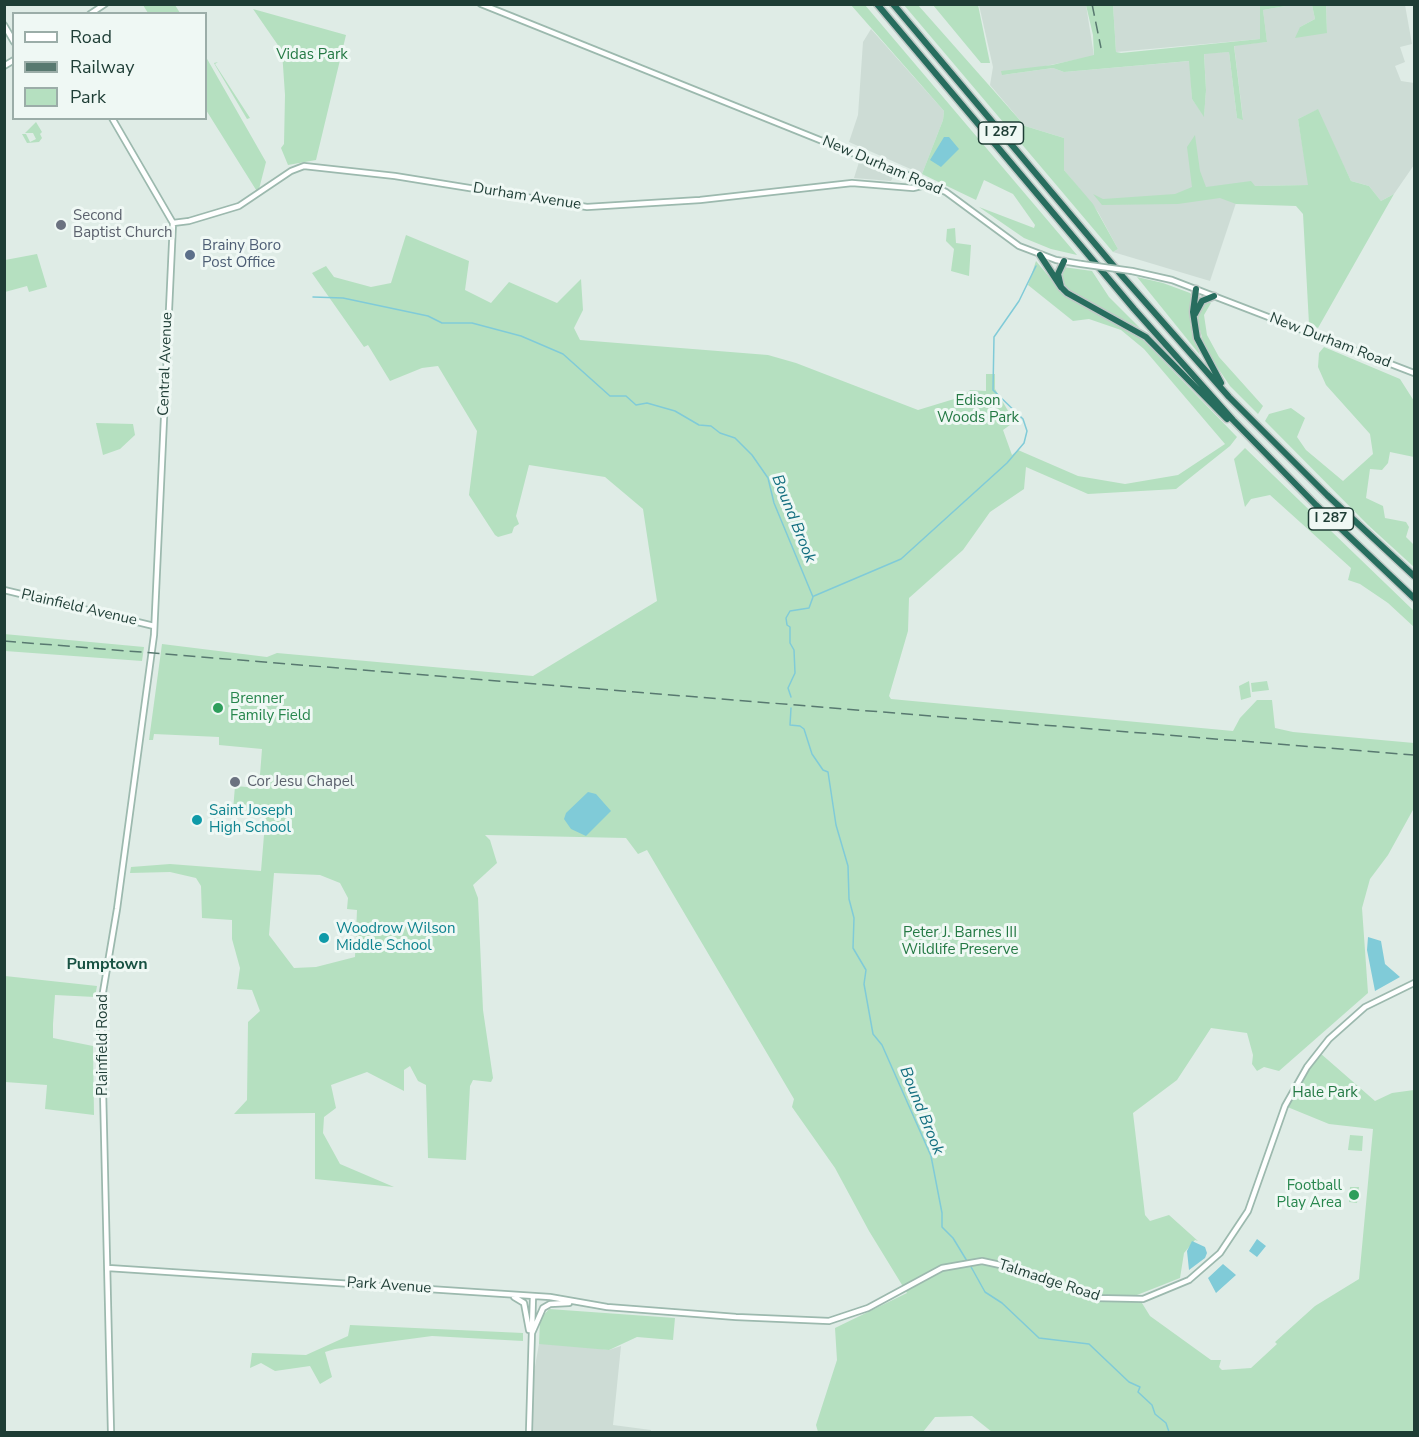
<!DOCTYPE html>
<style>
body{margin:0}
#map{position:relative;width:1419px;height:1437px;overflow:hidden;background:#dfece6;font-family:"Nunito Sans",sans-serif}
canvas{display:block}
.frame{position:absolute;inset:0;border:6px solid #1e3d35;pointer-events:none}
.legend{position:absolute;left:12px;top:12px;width:195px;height:108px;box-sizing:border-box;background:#eff8f4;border:2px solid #9bada8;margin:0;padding:8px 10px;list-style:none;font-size:18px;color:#1e3d35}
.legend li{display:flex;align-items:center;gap:12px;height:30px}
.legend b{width:30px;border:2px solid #9bada8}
</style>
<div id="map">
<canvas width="1419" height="1437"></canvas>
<div class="frame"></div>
<ul class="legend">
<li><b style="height:8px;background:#fff"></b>Road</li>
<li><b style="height:8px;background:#587970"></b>Railway</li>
<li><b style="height:16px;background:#b5e0c0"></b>Park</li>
</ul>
</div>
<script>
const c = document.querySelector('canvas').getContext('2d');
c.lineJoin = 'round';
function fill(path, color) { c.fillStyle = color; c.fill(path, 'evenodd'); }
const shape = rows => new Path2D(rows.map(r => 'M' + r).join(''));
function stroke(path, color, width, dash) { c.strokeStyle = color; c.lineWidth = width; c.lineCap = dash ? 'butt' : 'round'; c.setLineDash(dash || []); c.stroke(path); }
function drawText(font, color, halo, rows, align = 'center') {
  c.font = font + ' "Nunito Sans",sans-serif'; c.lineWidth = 6; c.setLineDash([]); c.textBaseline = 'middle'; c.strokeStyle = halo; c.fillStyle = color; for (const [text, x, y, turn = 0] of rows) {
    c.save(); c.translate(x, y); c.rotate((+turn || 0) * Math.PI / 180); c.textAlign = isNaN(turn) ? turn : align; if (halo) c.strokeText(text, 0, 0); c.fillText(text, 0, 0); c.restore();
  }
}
fill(shape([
 [979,5,1086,5,1094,56,1002,75,1053,68,1064,72,1190,61,1192,99,1204,116,1206,90,1204,53,1229,52,1237,118,1243,119,1234,45,1267,42,1263,10,1291,5,1312,5,1315,19,1300,27,1327,33,1326,5,1405,5,1412,44,1400,47,1405,62,1395,66,1401,81,1414,83,1414,165,1394,194,1381,201,1369,186,1351,181,1317,110,1298,119,1309,185,1255,186,1236,203,1210,281,1113,252,1118,249,1098,212,1064,170,1064,138,1025,126,990,85,993,67],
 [1113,5,1260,5,1261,39,1116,52],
 [871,29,944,111,943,120,922,174,849,142,858,115,863,42],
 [859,162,894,175,891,181,854,178],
 [559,1343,609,1350,621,1346,613,1425,651,1430,651,1432,532,1432,532,1383,539,1344]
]), '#cddcd5');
fill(shape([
 [143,5,175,5,180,13,148,13],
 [851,5,865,5,1077,255,1051,249,1024,238,979,207,1034,228,1035,225,1013,194,984,180,976,200,922,174,943,120,944,111],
 [904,5,918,5,1025,126,1064,138,1064,170,1093,204,1118,249,1113,252],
 [933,5,978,5,990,63,981,63],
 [1086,5,1113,5,1116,52,1121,53,1260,39,1260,5,1291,5,1263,10,1267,42,1234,46,1243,120,1237,118,1229,52,1204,54,1206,90,1204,117,1192,99,1189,61,1064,72,1053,68,1002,75,1001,71,1052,65,1094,55,1093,35],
 [1312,5,1326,5,1327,33,1295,38,1300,27,1315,19],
 [253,9,346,35,316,160,288,165,281,148,284,144,285,95,282,51],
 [206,57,266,162,258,193,206,110],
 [218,62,215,64,250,118,247,119,215,65,214,63],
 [1318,109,1351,181,1369,186,1381,201,1394,194,1318,328,1309,324,1303,214,1296,206,1236,204,1220,198,1178,204,1102,205,1093,194,1103,199,1175,194,1192,187,1187,147,1195,135,1200,171,1206,187,1251,181,1255,186,1308,185,1298,119],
 [36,122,42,132,40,134,42,138,39,142,27,143,22,134,26,134,30,142,36,139,33,133,25,133],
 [955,228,956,243,971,245,969,276,951,271,954,249,946,241,947,229],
 [406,235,469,261,465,290,491,303,509,282,557,303,581,279,583,310,574,328,580,340,768,355,796,363,918,410,964,396,970,390,986,391,986,374,995,374,995,389,1010,414,1010,425,1003,430,1012,455,1018,450,1078,476,1125,484,1178,475,1225,444,1144,349,1121,330,1089,319,1073,321,1028,285,1036,261,1066,297,1121,323,1143,340,1237,437,1230,446,1176,489,1088,494,1026,467,1024,489,990,512,963,550,909,598,908,631,889,696,891,699,1233,731,1240,718,1257,700,1272,700,1275,728,1293,732,1414,743,1414,808,1388,855,1370,879,1362,908,1368,993,1279,1071,1264,1067,1257,1071,1252,1064,1253,1055,1247,1033,1211,1028,1177,1080,1133,1113,1145,1215,1150,1221,1169,1215,1198,1241,1195,1240,1184,1253,1180,1278,1137,1295,1150,1316,1211,1360,1221,1360,1219,1367,1222,1370,1251,1368,1277,1344,1275,1342,1315,1306,1359,1279,1373,1129,1329,1124,1285,1106,1300,1079,1320,1053,1375,1101,1392,1093,1414,1090,1414,1432,992,1432,972,1416,935,1417,923,1432,818,1432,816,1425,837,1360,835,1328,907,1293,869,1231,835,1168,792,1107,794,1099,647,850,638,854,626,838,485,835,490,840,497,863,473,885,478,898,483,1010,493,1078,491,1082,473,1080,470,1086,466,1160,428,1158,426,1085,418,1081,410,1066,404,1070,404,1091,367,1072,331,1085,336,1108,324,1117,323,1133,340,1164,394,1187,315,1179,315,1113,234,1114,247,1100,248,1022,260,1011,252,990,237,989,240,968,232,939,232,920,202,918,201,886,196,878,170,872,130,873,131,867,170,864,261,871,266,811,233,810,235,786,259,788,262,749,219,745,219,737,154,734,153,740,149,740,162,644,267,657,277,653,533,676,657,601,643,509,605,477,529,465,516,516,519,524,514,527,512,533,498,537,495,535,469,495,477,431,438,366,422,368,390,381,368,345,364,347,312,273,326,266,334,277,371,287,391,283],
 [274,873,320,875,340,883,348,898,347,909,357,910,355,957,316,967,294,968,269,935],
 [37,254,47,287,29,292,27,286,5,292,5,260],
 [1063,267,1092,271,1109,297,1140,328,1073,295,1063,285],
 [1137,277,1163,283,1190,293,1193,296,1190,323,1200,355],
 [1207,302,1211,303,1204,315,1207,335,1219,357,1263,406,1258,414,1230,386,1205,349,1197,318,1201,308],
 [1324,347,1400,379,1414,401,1414,457,1390,452,1388,463,1382,470,1370,469,1366,498,1383,506,1385,518,1406,522,1409,527,1406,537,1414,545,1414,567,1368,525,1265,421,1269,414,1291,408,1305,418,1297,437,1306,450,1343,481,1373,454,1370,434,1326,385,1318,367,1319,353],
 [96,423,133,424,135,435,120,449,103,455],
 [1245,448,1414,611,1414,627,1388,603,1360,584,1348,580,1351,568,1270,495,1251,499,1245,507,1234,459],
 [4,634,144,647,142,661,5,651],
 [1249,681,1251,697,1241,700,1239,686],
 [1267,681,1269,690,1252,692,1251,683],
 [5,976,97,986,95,997,55,995,53,1024,53,1038,93,1046,94,1115,45,1109,47,1085,5,1082],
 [1350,1135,1363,1136,1362,1151,1348,1150],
 [1350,1187,1359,1187,1357,1203,1349,1202],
 [549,1309,675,1318,673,1340,637,1337,609,1350,539,1344,540,1319],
 [350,1325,523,1333,523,1341,432,1336,335,1349,325,1352,332,1377,320,1384,310,1366,275,1371,261,1363,250,1368,252,1353,306,1355,348,1336]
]), '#b5e0c0');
fill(shape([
 [944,137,949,137,959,149,941,167,930,160],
 [588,792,596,794,611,811,586,836,571,829,564,819,566,813],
 [1368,937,1381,941,1385,964,1400,977,1375,991,1367,950],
 [1257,1239,1266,1246,1257,1257,1249,1251],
 [1192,1241,1205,1247,1207,1253,1205,1258,1189,1270,1187,1251],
 [1223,1264,1236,1275,1216,1293,1208,1278]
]), '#80cbd8');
stroke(shape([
 [313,297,343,298,428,316,442,323,472,323,521,336,563,354,610,396,626,396,636,405,647,403,675,411,699,425,711,426,720,433,735,438,752,455,768,478,774,503,813,597,809,608,790,611,786,618,787,625,790,627,790,643,794,650,795,673,788,688,791,697],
 [814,596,901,559,1007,463,1024,443,1027,431,1023,419,993,390,994,337,1019,301,1036,266],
 [791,708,790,725,800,726,804,729,812,754,823,770,828,772,836,825,848,866,849,899,854,918,853,948,866,970,864,984,873,1034,882,1045,931,1156,942,1213,942,1227,953,1238,967,1261],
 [970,1265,985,1292,1002,1303,1039,1338,1089,1344,1129,1382,1140,1387,1138,1392,1152,1405,1155,1414,1166,1423,1169,1432]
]), '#80cbd8', 1.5);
const secondary = shape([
 [481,4,917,179,946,192,1019,246,1056,260,1081,264],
 [90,14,105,4],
 [4,25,14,42],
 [4,66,14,60],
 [173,223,189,221,239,206,291,171,304,166,395,176,587,207,700,200,852,183,913,188,930,184],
 [1132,271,1172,280,1414,373],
 [4,590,154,626],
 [108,1268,550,1297,607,1307,736,1317,829,1321,868,1308,942,1268,982,1261,1014,1268,1095,1298,1143,1299,1189,1280,1220,1253,1248,1211,1285,1106,1307,1067,1329,1039,1365,1007,1414,983],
 [514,1297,524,1303,529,1330],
 [532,1333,543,1308,550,1304,569,1303],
 [111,1432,101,1004,117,909,154,635,173,223,112,118],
 [529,1432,533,1296]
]);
const highway = shape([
 [877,4,1134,309,1233,420,1316,505,1414,598],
 [893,4,1123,277,1229,397,1327,495,1414,576],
 [1040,255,1061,287],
 [1064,261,1058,274,1061,287,1067,293,1146,337,1227,419],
 [1196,289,1193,312,1197,338,1221,383],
 [1195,314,1202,301,1214,296]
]);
stroke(secondary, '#9cb9ae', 8);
stroke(highway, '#c0c9c6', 9);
stroke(secondary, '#fff', 4.5);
stroke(highway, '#276d5e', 6);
stroke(shape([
 [1092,4,1101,48],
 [4,641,1414,755]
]), '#587970', 1.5, [12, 6]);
const secondaryBridge = shape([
 [1081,264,1132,271]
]);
stroke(secondaryBridge, '#9cb9ae', 8, []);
stroke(secondaryBridge, '#fff', 4.5);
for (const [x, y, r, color] of [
 [61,225,6,"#6b7280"],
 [190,255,6,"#5c6f8a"],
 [218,708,6,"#2e9e5b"],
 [235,782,6,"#6b7280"],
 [197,820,6,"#0f9aa8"],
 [324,938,6,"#0f9aa8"],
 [1354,1195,6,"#2e9e5b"]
]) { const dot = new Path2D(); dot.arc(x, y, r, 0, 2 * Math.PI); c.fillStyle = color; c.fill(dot); stroke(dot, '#eff8f4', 2); }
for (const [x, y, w] of [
 [1001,133,45],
 [1331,519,45]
]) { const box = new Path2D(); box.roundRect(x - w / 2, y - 11, w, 22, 4.5); c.fillStyle = '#eff8f4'; c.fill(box); stroke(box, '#1e3d35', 1.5); }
drawText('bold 14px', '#1e3d35', null, [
 ["I 287",1001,133],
 ["I 287",1331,519]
]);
drawText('15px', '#247944', '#eff8f4', [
 ["Vidas Park",312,55],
 ["Edison",978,401],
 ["Woods Park",978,418],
 ["Peter J. Barnes III",960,933],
 ["Wildlife Preserve",960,950],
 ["Hale Park",1325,1093]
]);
drawText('15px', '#1e3d35', '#eff8f4', [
 ["New Durham Road",882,166,23],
 ["Durham Avenue",527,197,9],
 ["New Durham Road",1330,341,21],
 ["Central Avenue",166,364,-88],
 ["Plainfield Avenue",79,608,13],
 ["Plainfield Road",103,1045,-90],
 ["Talmadge Road",1049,1281,18],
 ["Park Avenue",389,1286,4]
]);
drawText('15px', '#5b616d', '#eff8f4', [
 ["Second",73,216],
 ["Baptist Church",73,233],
 ["Cor Jesu Chapel",247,782]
], 'left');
drawText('15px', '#4e5e75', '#eff8f4', [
 ["Brainy Boro",202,246],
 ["Post Office",202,263]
], 'left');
drawText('15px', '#27864d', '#eff8f4', [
 ["Brenner",230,699],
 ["Family Field",230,716],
 ["Football",1342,1186,"right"],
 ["Play Area",1342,1203,"right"]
], 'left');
drawText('15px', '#0d838f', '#eff8f4', [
 ["Saint Joseph",209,811],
 ["High School",209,828],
 ["Woodrow Wilson",336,929],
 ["Middle School",336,946]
], 'left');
drawText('italic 16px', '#126e7f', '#eff8f4', [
 ["Bound Brook",793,519,68],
 ["Bound Brook",921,1111,68]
]);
drawText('bold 16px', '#185243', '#eff8f4', [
 ["Pumptown",107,965]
]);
</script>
